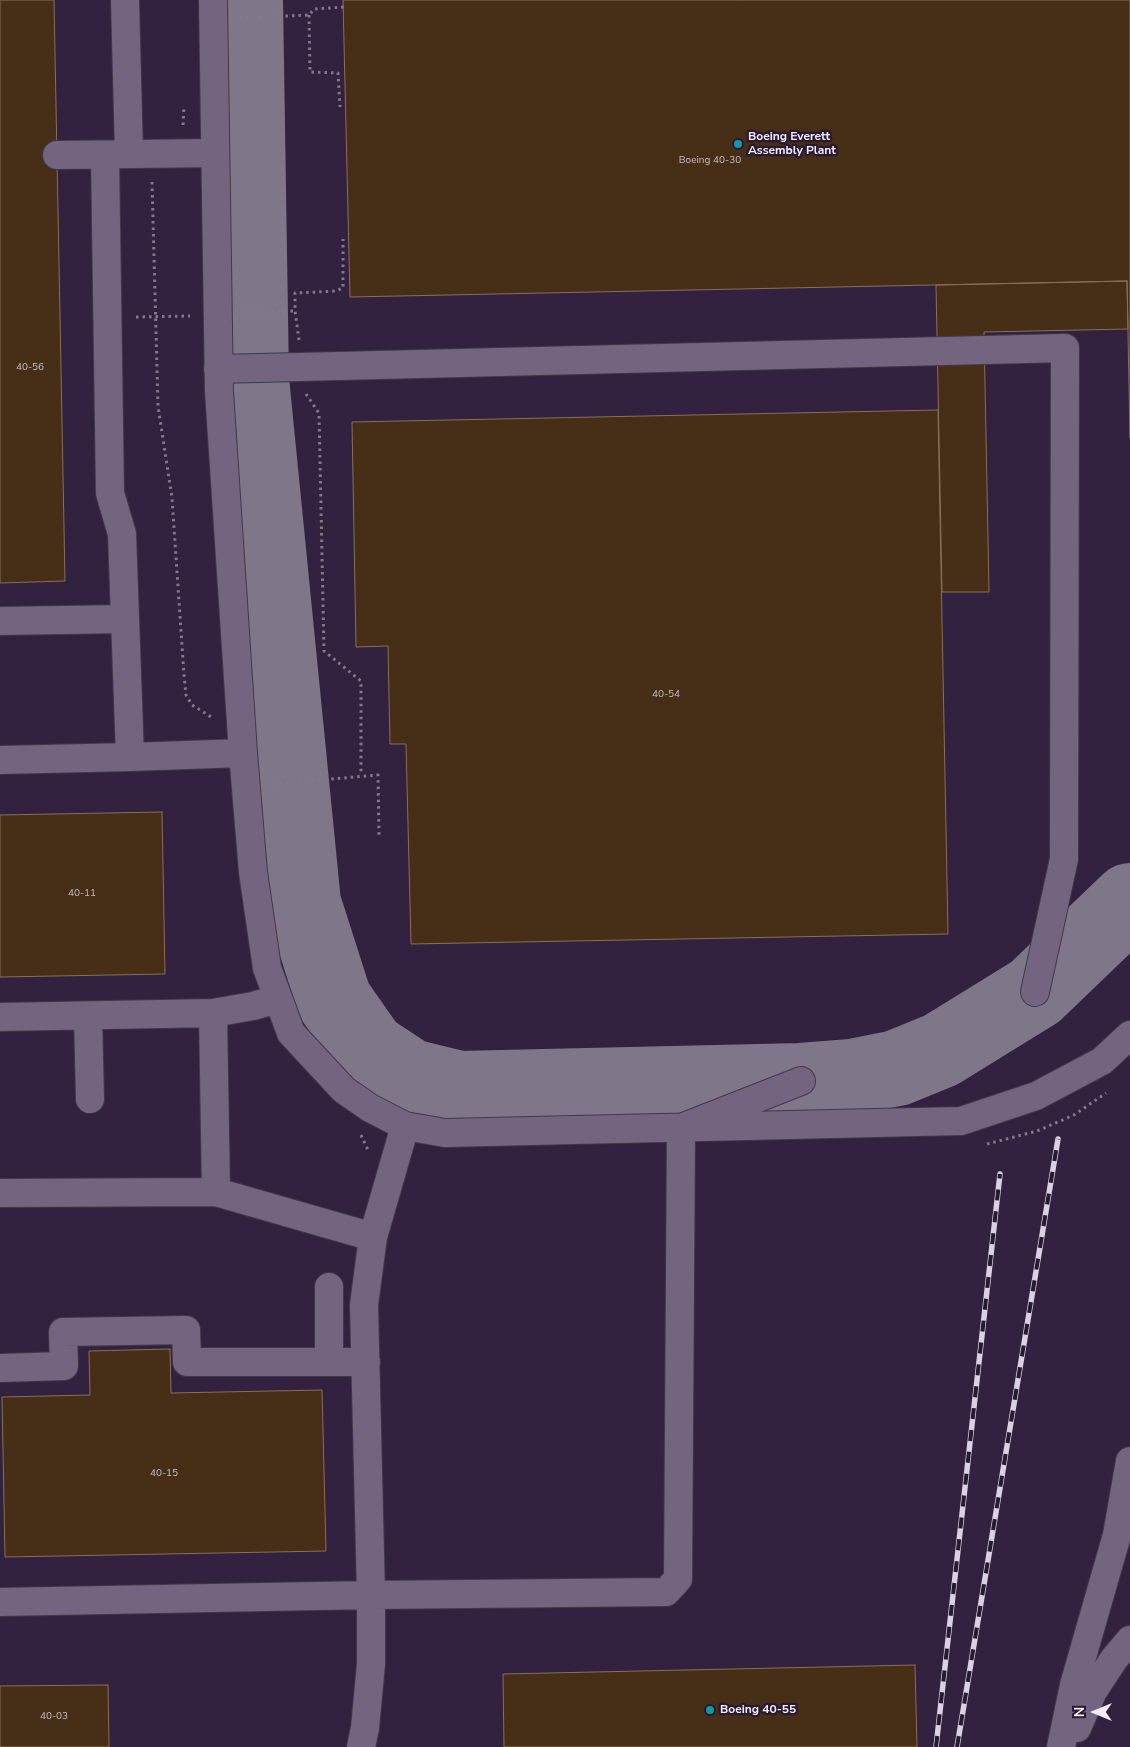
<!DOCTYPE html>
<style>
body{margin:0}
#map{position:relative;width:1130px;height:1747px;overflow:hidden;background:#271a31;font-family:"Nunito Sans",sans-serif}
canvas{display:block}
.north{position:absolute;left:1070px;top:1687px;width:50px;height:50px;-webkit-text-stroke:4px #271a31;paint-order:stroke;rotate:270deg;font-size:14px;font-weight:700;line-height:20px;text-align:center;color:#f4ecfc}
.north::after{content:'';display:block;margin:auto;width:18px;height:22px;background:#f4ecfc;clip-path:polygon(50% 0,100% 100%,50% 72%,0 100%)}
</style>
<div id="map">
<canvas width="1130" height="1747"></canvas>
<div class="north">N</div>
</div>
<script>
const c = document.querySelector('canvas').getContext('2d');
c.lineJoin = 'round';
function fill(path, color) { c.fillStyle = color; c.fill(path, 'evenodd'); }
const shape = rows => new Path2D(rows.map(r => 'M' + r).join(''));
function stroke(path, color, width, dash) { c.strokeStyle = color; c.lineWidth = width; c.lineCap = dash ? 'butt' : 'round'; c.setLineDash(dash || []); c.stroke(path); }
function drawText(font, color, halo, rows, align = 'center') {
  c.font = font + ' "Nunito Sans",sans-serif'; c.lineWidth = 4.5; c.setLineDash([]); c.textBaseline = 'middle'; c.strokeStyle = halo; c.fillStyle = color; for (const [text, x, y, turn = 0] of rows) {
    c.save(); c.translate(x, y); c.rotate((+turn || 0) * Math.PI / 180); c.textAlign = isNaN(turn) ? turn : align; if (halo) c.strokeText(text, 0, 0); c.fillText(text, 0, 0); c.restore();
  }
}
fill(shape([
 [0,0,1130,0,1130,1747,0,1747]
]), '#32223f');
stroke(shape([
 [245,0,251,379,303,903,334,1000,369,1050,410,1077,459,1089,801,1081,852,1077,897,1068,941,1050,1035,992,1130,901]
]), '#80768a', 76);
const building = shape([
 [0,0,54,0,65,581,0,583,0,0],
 [343,0,1130,0,1130,438,1127,281,350,297,343,0],
 [1127,281,1128,329,984,332,989,592,942,592,936,285,1127,281],
 [938,410,948,934,411,944,406,744,390,744,388,646,356,647,352,422,938,410],
 [162,812,165,974,0,977,0,815,162,812],
 [170,1349,171,1393,322,1390,326,1551,5,1557,2,1397,90,1395,89,1351,170,1349],
 [915,1665,917,1747,504,1747,503,1674,915,1665],
 [108,1685,109,1747,0,1747,0,1686,108,1685]
]);
fill(building, '#462e17');
stroke(building, '#89705a', 1);
const minor = shape([
 [125,0,129,154],
 [213,0,219,391,243,753,253,872,267,968,291,1033,344,1090,370,1108,405,1126,445,1133,961,1121,1036,1096,1102,1061,1130,1035],
 [57,155,215,153],
 [105,155,110,493,122,534,130,757],
 [218,369,1065,348,1064,859,1035,992],
 [0,621,125,619],
 [0,760,130,757,243,753],
 [88,1016,90,1099],
 [0,1017,213,1013],
 [216,1192,213,1013,253,1006,278,999],
 [0,1193,216,1192,373,1237],
 [329,1287,329,1362],
 [0,1368,64,1366,63,1332,186,1330,187,1362,366,1362],
 [0,1602,371,1595,666,1592,678,1579,681,1128,801,1081],
 [1077,1728,1093,1691,1114,1659,1130,1640],
 [361,1747,365,1728,371,1664,371,1595,364,1305,373,1237,405,1126],
 [1061,1747,1074,1685,1117,1535,1130,1461]
]);
stroke(minor, '#42384b', 30);
stroke(shape([
 [309,15,310,72,338,73,340,107],
 [240,18,309,15,314,9,344,7],
 [183,125,184,106],
 [152,182,158,406,172,498,184,675,186,695,192,705,213,718],
 [245,312,295,311],
 [136,317,190,316],
 [299,340,295,311,295,293,336,291,343,288,343,239],
 [306,394,319,413,324,651,361,681,361,775],
 [273,784,378,775,379,836],
 [361,1135,368,1150],
 [987,1144,1037,1131,1074,1115,1106,1093]
]), '#83788c', 3, [2.5, 4]);
stroke(minor, '#736580', 28);
const rail = shape([
 [936,1747,1000,1174],
 [957,1747,1058,1139]
]);
stroke(rail, '#dad1e2', 5.5);
stroke(rail, '#271a31', 4, [11]);
for (const [x, y, r, color] of [
 [738,144,5,"#0f9aa8"],
 [710,1710,5,"#0f9aa8"]
]) { const dot = new Path2D(); dot.arc(x, y, r, 0, 2 * Math.PI); c.fillStyle = color; c.fill(dot); stroke(dot, '#271a31', 2); }
drawText('10px', '#c8bcc3', null, [
 ["Boeing 40-30",710,161],
 ["40-56",30,368],
 ["40-54",666,695],
 ["40-11",82,894],
 ["40-15",164,1474],
 ["40-03",54,1717]
]);
drawText('bold 12px', '#f4ecfc', '#271a31', [
 ["Boeing Everett",748,137],
 ["Assembly Plant",748,151],
 ["Boeing 40-55",720,1710]
], 'left');
</script>
